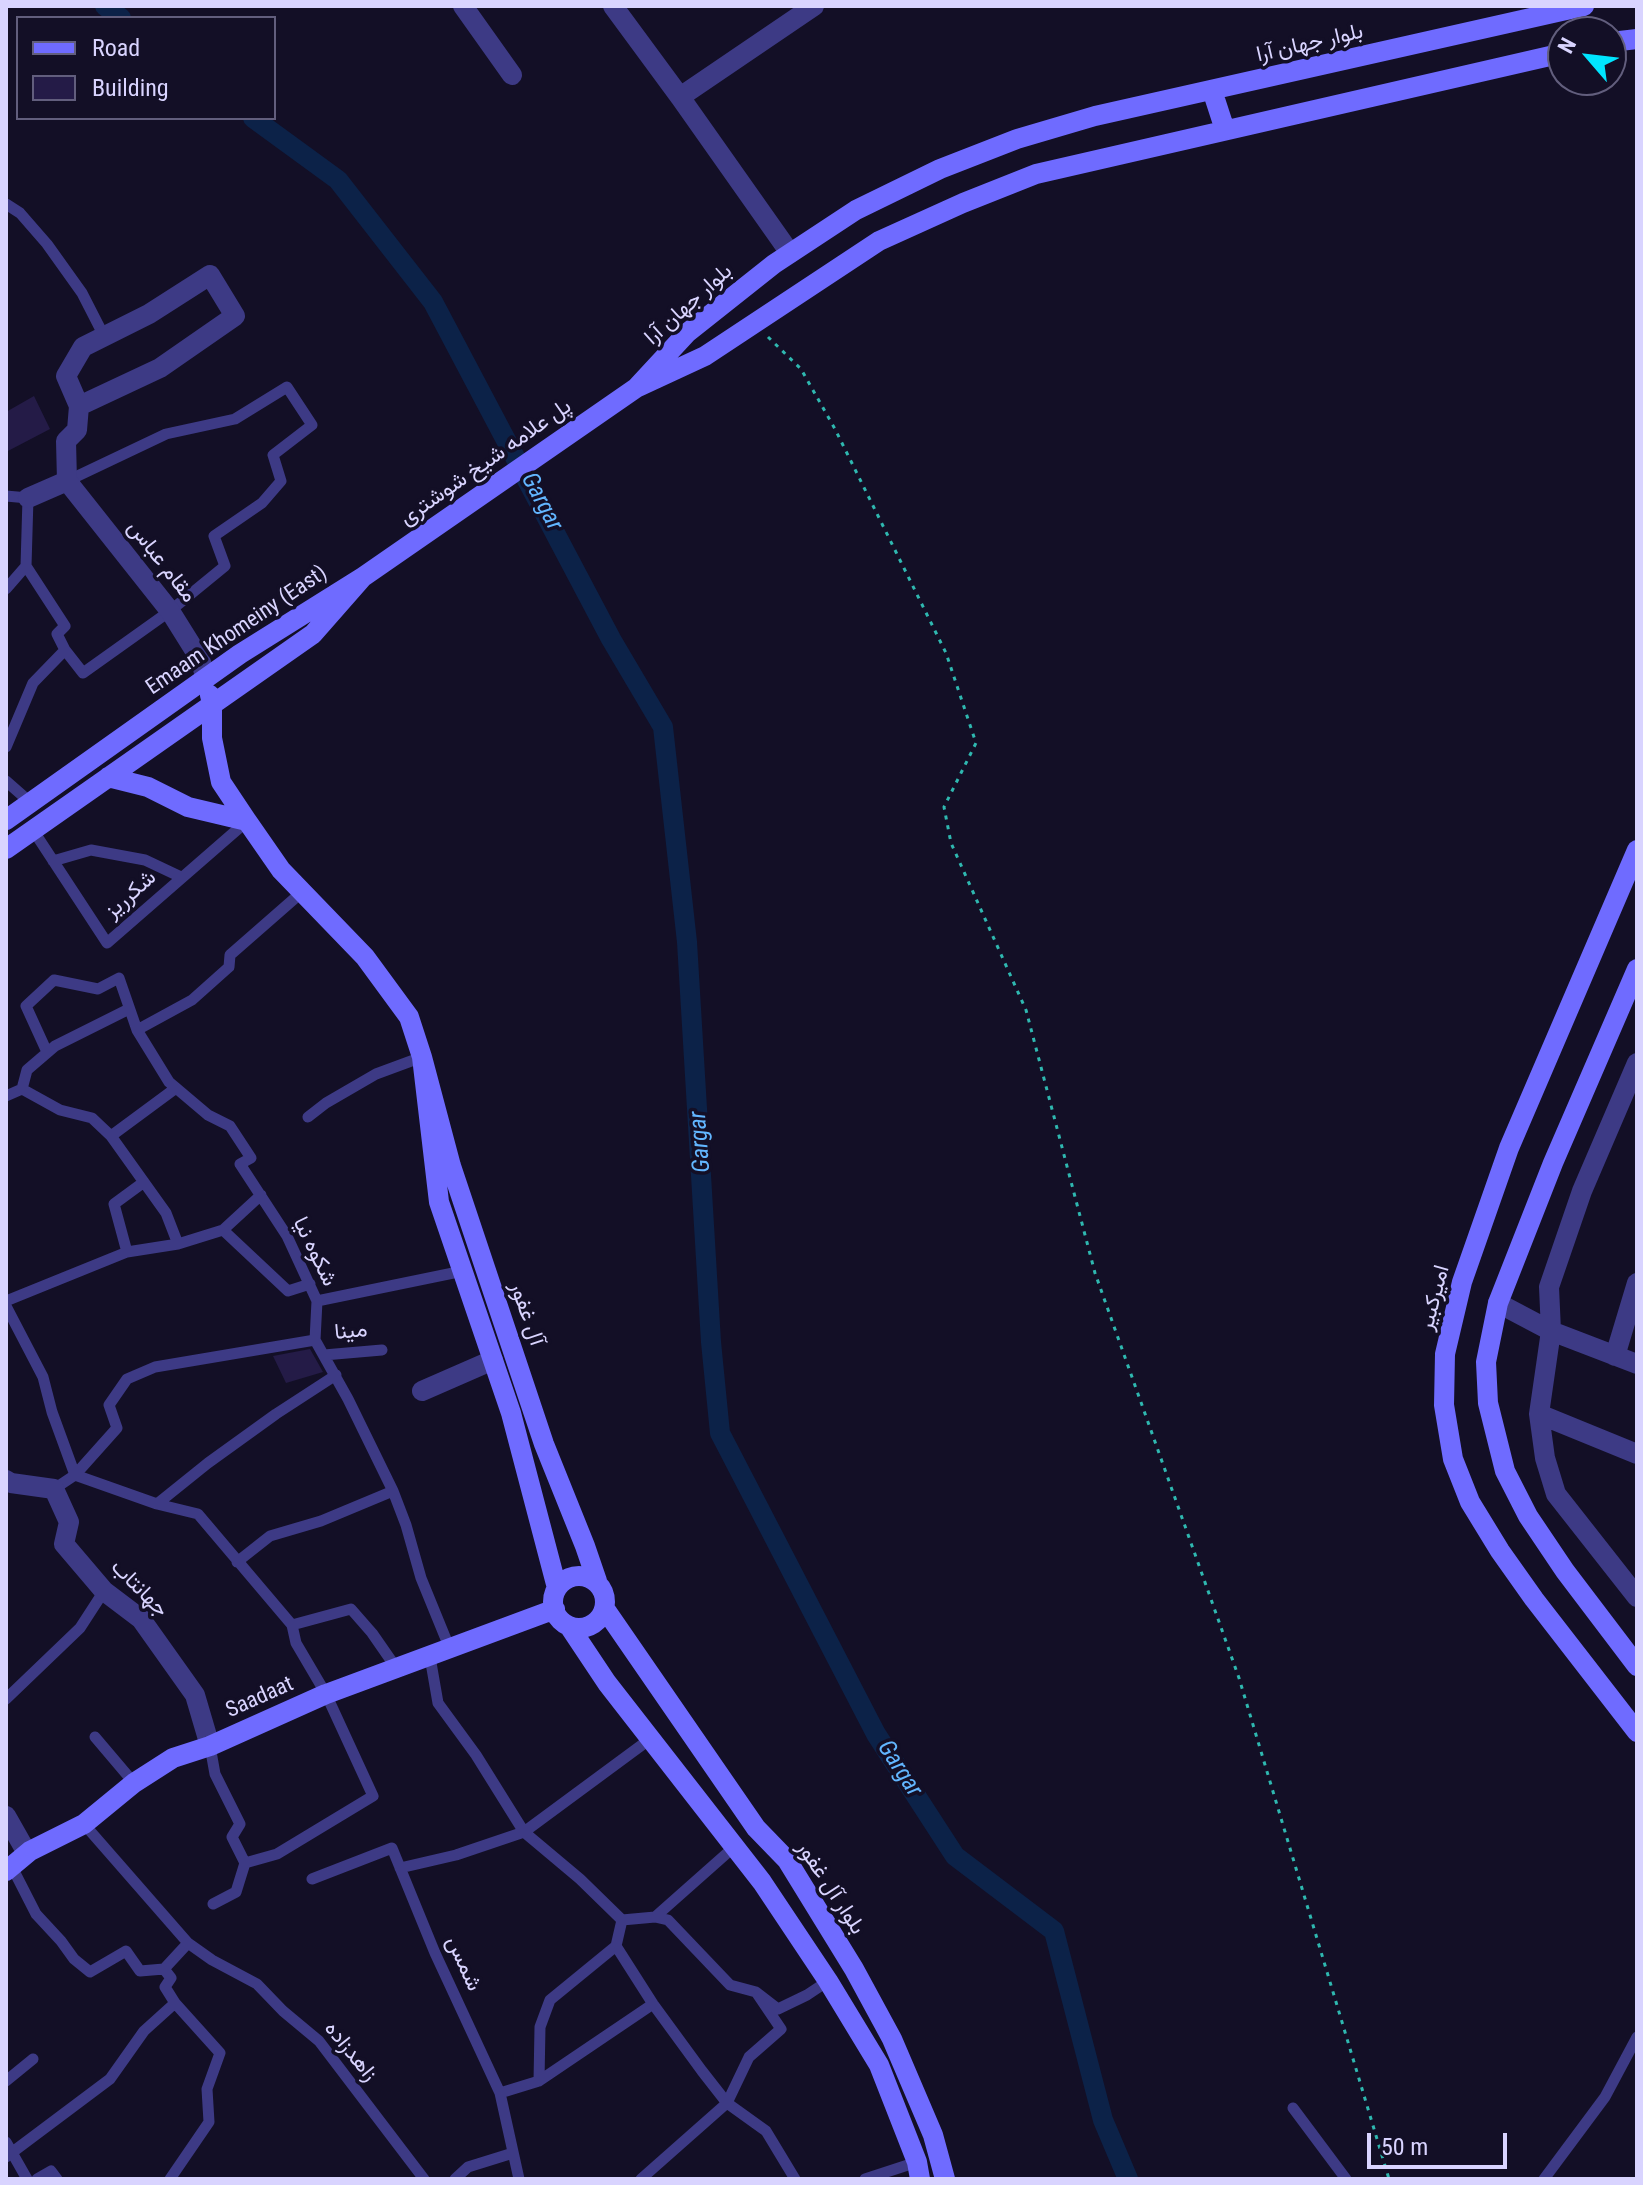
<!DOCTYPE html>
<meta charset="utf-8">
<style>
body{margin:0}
#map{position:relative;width:1643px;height:2185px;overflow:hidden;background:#130f26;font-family:"Roboto Condensed",sans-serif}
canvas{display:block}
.frame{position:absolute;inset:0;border:8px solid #d9d4ff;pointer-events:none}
.legend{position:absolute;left:16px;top:16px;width:260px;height:104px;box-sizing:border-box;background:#130f26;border:2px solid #625e7d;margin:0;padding:10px 14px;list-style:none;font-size:24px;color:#d9d4ff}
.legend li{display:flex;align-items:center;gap:16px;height:40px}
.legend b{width:40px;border:2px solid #625e7d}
.north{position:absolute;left:1547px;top:16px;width:80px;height:80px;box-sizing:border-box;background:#130f26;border:2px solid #625e7d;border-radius:50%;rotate:298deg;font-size:22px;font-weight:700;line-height:32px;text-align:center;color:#d9d4ff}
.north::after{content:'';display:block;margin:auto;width:28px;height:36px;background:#00e5ff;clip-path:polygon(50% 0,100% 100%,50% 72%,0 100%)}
.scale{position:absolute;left:1367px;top:2133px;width:140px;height:36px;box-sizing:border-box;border:4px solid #d9d4ff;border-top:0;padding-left:10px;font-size:24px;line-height:28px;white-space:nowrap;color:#d9d4ff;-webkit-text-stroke:6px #130f26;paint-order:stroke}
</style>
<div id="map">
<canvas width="1643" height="2185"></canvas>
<div class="frame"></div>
<ul class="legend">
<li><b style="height:10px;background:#6f6bff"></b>Road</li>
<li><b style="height:22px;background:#241b47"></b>Building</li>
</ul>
<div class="north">N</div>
<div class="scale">50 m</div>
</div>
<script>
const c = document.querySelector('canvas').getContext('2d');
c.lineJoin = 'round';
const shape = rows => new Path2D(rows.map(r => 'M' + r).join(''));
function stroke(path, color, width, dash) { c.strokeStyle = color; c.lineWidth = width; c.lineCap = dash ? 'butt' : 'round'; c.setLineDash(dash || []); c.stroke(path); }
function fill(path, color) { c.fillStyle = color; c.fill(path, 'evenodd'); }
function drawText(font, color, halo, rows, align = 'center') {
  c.font = font + ' "Roboto Condensed",Vazirmatn,sans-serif'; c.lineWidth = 7; c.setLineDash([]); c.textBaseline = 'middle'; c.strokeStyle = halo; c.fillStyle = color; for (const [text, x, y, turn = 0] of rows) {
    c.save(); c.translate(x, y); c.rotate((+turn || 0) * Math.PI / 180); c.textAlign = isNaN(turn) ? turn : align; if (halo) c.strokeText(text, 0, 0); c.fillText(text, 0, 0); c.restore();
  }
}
stroke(shape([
 [105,6,121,18],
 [253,118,338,180,433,302,611,639,663,727,687,942,711,1342,720,1433,876,1734,955,1856,1054,1931,1103,2120,1128,2179]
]), '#0c2248', 20);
fill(shape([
 [34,396,50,429,6,452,6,412],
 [310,1349,323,1372,286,1383,273,1356]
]), '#241b47');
stroke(shape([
 [768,337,801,369,835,429,946,653,976,743,944,807,951,843,1026,1010,1095,1273,1239,1678,1389,2179]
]), '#2fb8b0', 3, [4, 6]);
stroke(shape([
 [6,204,20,213,47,244,82,293,104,336],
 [6,496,28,498,26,566,6,589],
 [26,566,65,626,57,634,65,650],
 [6,747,33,683,65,650,83,673,170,611,225,566,214,536,262,503,281,481,273,455,312,425,287,387,235,419,166,434,67,481],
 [6,781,31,803],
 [33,830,107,943,246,822],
 [53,861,91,850,145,860,181,877],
 [137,1030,192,1000,229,967,230,955,302,892],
 [47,1052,26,1006,54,980,98,989,119,978,137,1030,169,1082,208,1115,230,1126,251,1158,240,1164,287,1236,317,1301,315,1340,348,1399,393,1491,406,1525,421,1578,450,1649],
 [176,1088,111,1136,166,1213,178,1244],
 [6,1096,22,1089],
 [308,1117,326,1103,376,1074,422,1057],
 [111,1136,92,1118,60,1110,22,1089,27,1070,55,1046,129,1009],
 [261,1195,223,1230,288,1291,310,1284],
 [127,1252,114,1204,144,1182],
 [6,1301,127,1252,178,1244,223,1230],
 [317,1301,463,1271],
 [6,1306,43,1377,52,1412,75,1475],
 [324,1355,382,1350],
 [75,1475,157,1504,198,1514,292,1625,296,1643,326,1694,373,1796,277,1854,245,1863],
 [54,1489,75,1475,117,1428,109,1405,127,1379,155,1367,315,1340],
 [157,1504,208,1463,276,1414,336,1375],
 [237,1562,270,1536,321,1521,393,1491],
 [292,1625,351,1609,372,1633,397,1669],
 [430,1657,438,1703,476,1755,524,1832,580,1879,622,1920],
 [6,1699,80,1628,104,1591],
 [95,1737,134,1783],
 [210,1746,215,1774,240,1824,232,1837,245,1863,236,1892,213,1904],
 [84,1824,188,1943],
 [734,1847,655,1917,622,1920,616,1946,653,2004,702,2071,727,2103,766,2131,795,2179],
 [12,1867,36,1914,61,1941,74,1959,90,1972,126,1951,140,1971,164,1969],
 [400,1868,456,1855,524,1832,650,1739],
 [312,1879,392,1848,435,1953,500,2093,519,2179],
 [655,1917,668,1920,730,1985,756,1992],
 [6,2081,33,2059],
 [539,2081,540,2027,550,2000,616,1946],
 [500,2093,539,2081,653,2004],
 [1293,2108,1346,2179],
 [6,2142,27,2179],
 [6,2157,110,2079,144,2031,175,2003],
 [37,2179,51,2171,57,2179],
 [170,2179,209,2122,207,2089,220,2053,175,2003,165,1987,171,1978,164,1969,188,1943,212,1960,257,1984,283,2011,319,2041,424,2179],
 [455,2179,468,2167,513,2153],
 [641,2179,727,2103,749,2057,781,2029,756,1992,778,2009,807,1995,828,1981],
 [865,2179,917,2162],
 [1544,2179,1605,2097,1637,2037]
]), '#3d3a85', 11);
stroke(shape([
 [463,6,512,75],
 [613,6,680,97],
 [790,253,680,97,814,6],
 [67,481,66,441,77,430,79,406,160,368,235,316,210,275,149,314,83,347,66,376,79,406],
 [67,481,170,611,200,659,206,679],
 [28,498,67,481],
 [1637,1063,1582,1191,1549,1287,1551,1331,1539,1414,1545,1458,1556,1494,1637,1597],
 [1498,1303,1551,1331,1637,1364],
 [1615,1356,1637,1283],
 [422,1391,493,1360],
 [1539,1414,1637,1454],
 [6,1480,11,1483,54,1489,69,1522,64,1544,104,1591,141,1619,195,1695,210,1746],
 [6,1816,27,1853]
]), '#3d3a85', 20);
stroke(shape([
 [1611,42,1637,39],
 [1563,53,1036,174,963,203,879,241,705,356,636,388,687,333,774,264,856,210,940,169,1017,139,1095,116,1584,6],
 [1212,90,1225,130],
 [363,577,636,388],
 [108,777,148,787,188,807,247,821,221,782,212,738,212,703,210,695],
 [6,820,240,654,363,577,313,634,6,849],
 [247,821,281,870,365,957,409,1017,422,1057],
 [1637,850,1509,1148,1462,1282,1445,1354,1444,1405,1453,1459,1470,1502,1500,1551,1534,1599,1637,1732],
 [1637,969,1553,1163,1498,1303,1486,1362,1488,1403,1505,1471,1528,1516,1565,1571,1637,1666],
 '553 1602a26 26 0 1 1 52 0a26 26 0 1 1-52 0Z',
 [557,1588,511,1413,439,1202,422,1057,451,1166,544,1444,585,1546,597,1581],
 [605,1609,756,1828,787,1860,854,1969,892,2039,933,2135,945,2179],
 [569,1626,607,1683,762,1882,828,1981,879,2065,917,2162,920,2179],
 [6,1871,30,1851,84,1824,134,1783,173,1758,210,1746,326,1694,555,1609]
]), '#6f6bff', 20);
drawText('22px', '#d9d4ff', '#130f26', [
 ["بلوار جهان آرا",1310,44,-13],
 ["بلوار جهان آرا",689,305,-42],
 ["پل علامه شیخ شوشتری",486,463,-35],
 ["مقام عباس",161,562,52],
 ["Emaam Khomeiny (East)",237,631,-34],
 ["شکرریز",131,895,-42],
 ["شکوه نیا",314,1252,64],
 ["امیرکبیر",1435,1298,-75],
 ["آل غفور",526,1314,71],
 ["مینا",351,1332,-5],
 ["جهانتاب",139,1589,45],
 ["Saadaat",260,1698,-24],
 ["بلوار آل غفور",830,1888,57],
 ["شمس",463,1964,66],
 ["زاهدزاده",350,2052,51]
]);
drawText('italic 24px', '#62b6ff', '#130f26', [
 ["Gargar",541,502,62],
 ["Gargar",701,1142,-94],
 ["Gargar",899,1769,57]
]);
</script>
